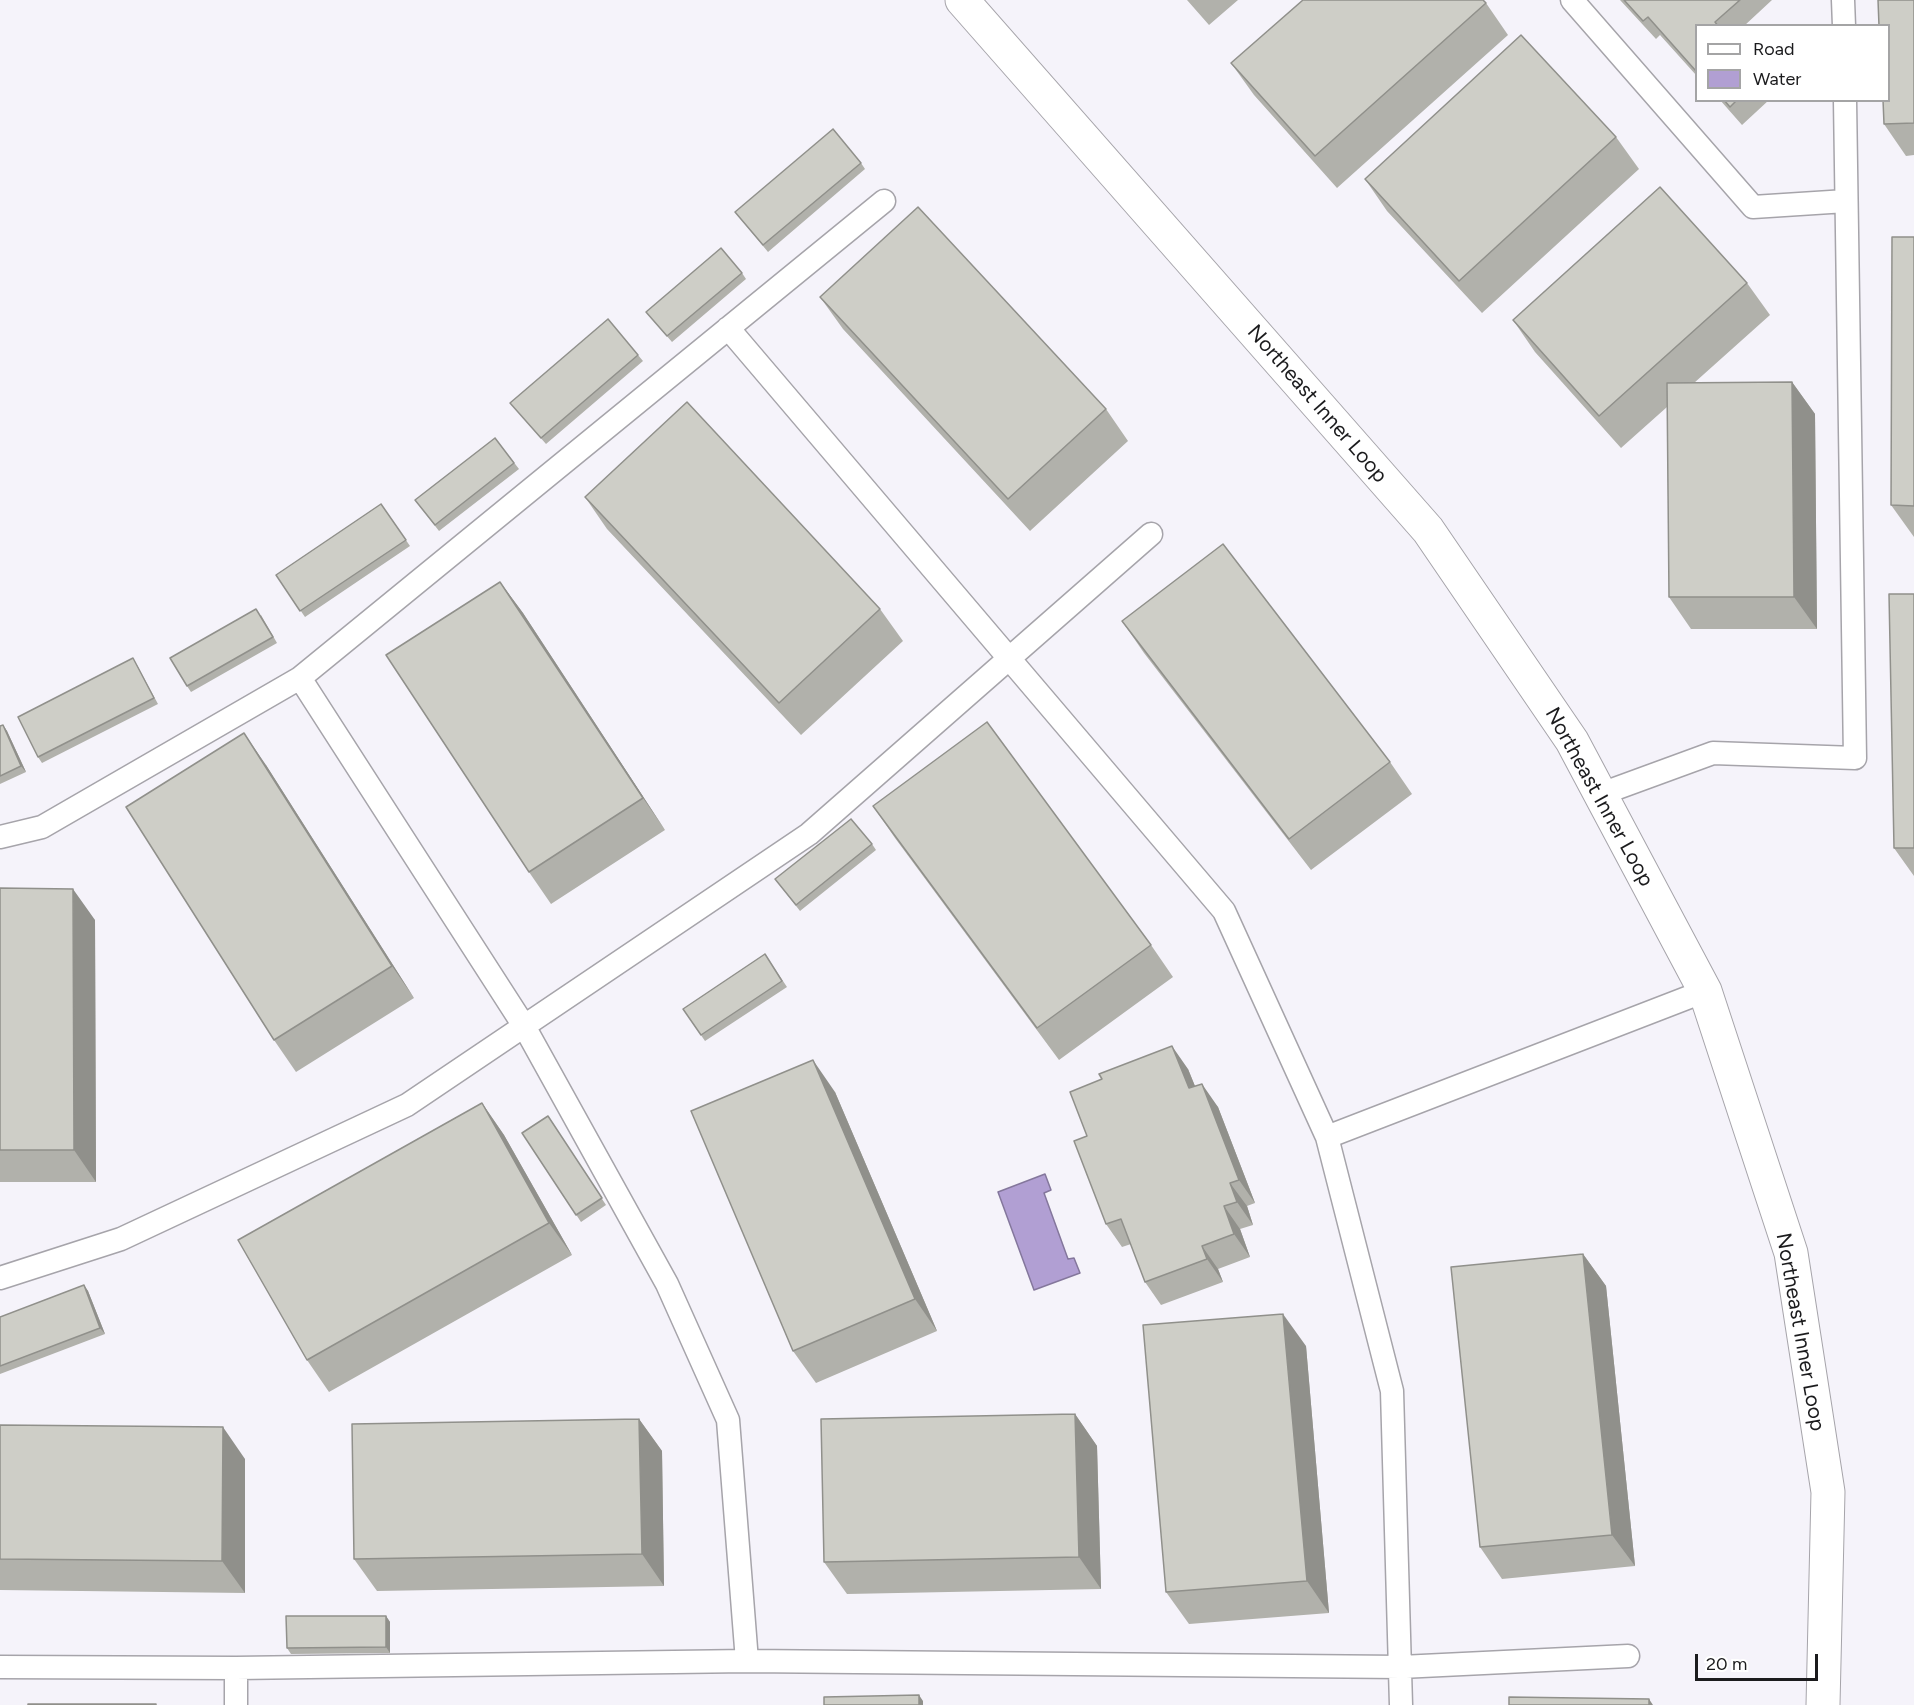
<!DOCTYPE html>
<style>
body{margin:0}
#map{position:relative;width:1914px;height:1705px;overflow:hidden;background:#f5f3fa;font-family:Figtree,sans-serif}
canvas{display:block}
.legend{position:absolute;left:1695px;top:24px;width:195px;height:78px;box-sizing:border-box;background:#fff;border:2px solid #a4a4a5;margin:0;padding:8px 10px;list-style:none;font-size:18px;color:#1b1b1d}
.legend li{display:flex;align-items:center;gap:12px;height:30px}
.legend b{width:30px;border:2px solid #a4a4a5}
.scale{position:absolute;left:1695px;top:1654px;width:123px;height:27px;box-sizing:border-box;border:3px solid #1b1b1d;border-top:0;padding-left:8px;font-size:18px;line-height:21px;white-space:nowrap;color:#1b1b1d;-webkit-text-stroke:4px #fff;paint-order:stroke}
</style>
<div id="map">
<canvas width="1914" height="1705"></canvas>
<ul class="legend">
<li><b style="height:8px;background:#fff"></b>Road</li>
<li><b style="height:16px;background:#b19fd3"></b>Water</li>
</ul>
<div class="scale">20 m</div>
</div>
<script>
const c = document.querySelector('canvas').getContext('2d');
c.lineJoin = 'round';
function fill(path, color) { c.fillStyle = color; c.fill(path, 'evenodd'); }
const shape = rows => new Path2D(rows.map(r => 'M' + r).join(''));
function stroke(path, color, width, dash) { c.strokeStyle = color; c.lineWidth = width; c.lineCap = dash ? 'butt' : 'round'; c.setLineDash(dash || []); c.stroke(path); }
function drawText(font, color, halo, rows, align = 'center') {
  c.font = font + ' Figtree,sans-serif'; c.lineWidth = 4.5; c.setLineDash([]); c.textBaseline = 'middle'; c.strokeStyle = halo; c.fillStyle = color; for (const [text, x, y, turn = 0] of rows) {
    c.save(); c.translate(x, y); c.rotate((+turn || 0) * Math.PI / 180); c.textAlign = isNaN(turn) ? turn : align; if (halo) c.strokeText(text, 0, 0); c.fillText(text, 0, 0); c.restore();
  }
}
const water = shape([
 [1045,1174,1051,1190,1044,1193,1068,1259,1074,1258,1080,1273,1034,1290,998,1192,1045,1174]
]);
fill(water, '#b19fd3');
stroke(water, '#84779c', 1.5);
const lane = shape([
 [1572,0,1753,207,1846,201],
 [1843,0,1844,26],
 [728,328,1224,911,1327,1137,1392,1391,1401,1705],
 [300,678,524,1026,667,1284,728,1420,747,1661],
 [1601,794,1713,753,1855,758,1845,100],
 [0,837,42,827,300,678,884,201],
 [1327,1137,1705,991],
 [0,1278,121,1239,407,1105,809,834,1151,534],
 [0,1667,236,1668,747,1661,1401,1667,1628,1656],
 [236,1705,236,1668]
]);
const secondary = shape([
 [962,0,1428,530,1572,741,1705,991,1791,1253,1828,1492,1823,1705]
]);
stroke(lane, '#a6a4aa', 25);
stroke(secondary, '#a6a4aa', 35);
stroke(lane, '#fff', 22);
stroke(secondary, '#fff', 33);
fill(shape([
 [1187,0,1238,0,1209,25],
 [1620,0,1772,0,1744,26,1696,26,1696,75,1660,35,1656,39],
 [1914,0,1914,155,1906,156,1884,124],
 [1486,3,1508,35,1337,188,1254,95,1231,63],
 [1720,100,1769,100,1742,125],
 [1616,137,1639,169,1482,313,1387,211,1365,179],
 [861,163,865,169,768,252,735,212],
 [1914,237,1914,537,1891,505],
 [742,273,746,279,672,342,646,312],
 [1747,283,1770,315,1694,383,1792,382,1815,414,1817,629,1691,629,1669,597,1667,407,1621,448,1535,352,1513,320],
 [820,297,1106,409,1128,441,1030,531,843,329],
 [638,355,643,361,546,444,510,403],
 [495,438,519,469,439,531,415,500],
 [585,497,880,609,903,641,801,735,607,529],
 [381,504,410,546,305,617,276,575],
 [500,582,523,613,665,830,551,904,529,872],
 [1914,594,1914,876,1894,848],
 [261,615,277,643,191,692,187,686],
 [1122,621,1390,762,1412,794,1311,870,1144,653],
 [137,665,158,704,42,763,38,757],
 [3,725,7,731,26,772,0,784,0,726],
 [266,765,414,998,296,1072,274,1040],
 [873,806,1151,945,1173,977,1059,1060,895,838],
 [872,844,876,850,800,911,775,879],
 [0,888,95,920,96,1182,0,1182],
 [765,954,787,987,705,1041,683,1009],
 [1188,1069,1195,1086,1218,1107,1255,1203,1247,1206,1253,1225,1240,1229,1250,1257,1218,1269,1223,1282,1161,1305,1145,1282,1131,1244,1122,1247,1106,1224,1087,1136],
 [835,1092,937,1331,816,1383,793,1351],
 [482,1103,504,1135,572,1255,329,1392,307,1360],
 [548,1116,606,1205,581,1222,522,1133],
 [1583,1254,1606,1286,1635,1566,1502,1579,1480,1547],
 [84,1285,88,1291,105,1334,0,1374,0,1317],
 [1306,1346,1329,1613,1189,1624,1166,1592],
 [1075,1414,1097,1446,1101,1589,847,1594,824,1562],
 [639,1419,662,1451,664,1586,377,1591,354,1559],
 [0,1425,245,1459,245,1593,0,1590],
 [386,1616,390,1622,390,1653,291,1654,287,1648]
]), '#b1b1ab');
fill(shape([
 [1792,382,1815,414,1817,629,1794,597],
 [500,582,523,613,665,830,643,798],
 [3,725,7,731,26,772,21,766],
 [244,733,266,765,414,998,392,966],
 [73,889,95,920,96,1182,74,1150],
 [1172,1046,1188,1069,1205,1111,1189,1088],
 [813,1060,835,1092,937,1331,915,1299],
 [1202,1084,1218,1107,1255,1203,1239,1180],
 [482,1103,504,1135,572,1255,549,1223],
 [1230,1183,1247,1206,1253,1225,1237,1202],
 [1224,1206,1240,1229,1250,1257,1234,1234],
 [1202,1246,1218,1269,1223,1282,1207,1259],
 [1583,1254,1606,1286,1635,1566,1612,1535],
 [84,1285,88,1291,105,1334,100,1328],
 [1283,1314,1306,1346,1329,1613,1307,1581],
 [1075,1414,1097,1446,1101,1589,1079,1557],
 [639,1419,662,1451,664,1586,642,1554],
 [223,1427,245,1459,245,1593,222,1561],
 [386,1616,390,1622,390,1653,386,1647],
 [919,1695,923,1701,923,1705,919,1705],
 [1649,1699,1653,1705,1649,1705]
]), '#90908b');
const building = shape([
 [1303,0,1483,0,1486,3,1315,156,1231,63,1303,0],
 [1624,0,1740,0,1715,22,1718,26,1696,26,1696,71,1648,17,1643,21,1624,0],
 [1878,0,1914,0,1914,123,1884,124,1883,100,1888,100,1888,26,1879,26,1878,0],
 [1521,35,1616,137,1459,281,1365,179,1521,35],
 [1724,100,1737,100,1730,107,1724,100],
 [833,129,861,163,763,245,735,212,833,129],
 [1660,187,1747,283,1599,416,1513,320,1660,187],
 [918,207,1106,409,1008,499,820,297,918,207],
 [1892,237,1914,237,1914,506,1891,505,1892,237],
 [721,248,742,273,667,336,646,312,721,248],
 [608,319,638,355,541,438,510,403,608,319],
 [1792,382,1794,597,1669,597,1667,383,1792,382],
 [687,402,880,609,779,703,585,497,687,402],
 [495,438,514,463,435,525,415,500,495,438],
 [381,504,406,540,300,611,276,575,381,504],
 [1223,544,1390,762,1289,839,1122,621,1223,544],
 [500,582,643,798,529,872,386,655,500,582],
 [1889,594,1914,594,1914,848,1894,848,1889,594],
 [256,609,273,637,187,686,170,658,256,609],
 [133,658,154,698,38,757,18,717,133,658],
 [987,722,1151,945,1037,1028,873,806,987,722],
 [3,725,21,766,0,776,0,726,3,725],
 [244,733,392,966,274,1040,126,807,244,733],
 [851,819,872,844,796,905,775,879,851,819],
 [0,888,73,889,74,1150,0,1150,0,888],
 [765,954,782,981,701,1035,683,1009,765,954],
 [1172,1046,1189,1088,1202,1084,1239,1180,1230,1183,1237,1202,1224,1206,1234,1234,1202,1246,1207,1259,1145,1282,1121,1219,1106,1224,1074,1141,1087,1136,1070,1092,1102,1079,1099,1074,1172,1046],
 [813,1060,915,1299,793,1351,691,1111,813,1060],
 [482,1103,549,1223,307,1360,238,1240,482,1103],
 [548,1116,602,1198,576,1215,522,1133,548,1116],
 [1583,1254,1612,1535,1480,1547,1451,1267,1583,1254],
 [84,1285,100,1328,0,1366,0,1317,84,1285],
 [1283,1314,1307,1581,1166,1592,1143,1325,1283,1314],
 [1075,1414,1079,1557,824,1562,821,1419,1075,1414],
 [639,1419,642,1554,354,1559,352,1424,639,1419],
 [0,1425,223,1427,222,1561,0,1559,0,1425],
 [286,1616,386,1616,386,1647,287,1648,286,1616],
 [919,1695,919,1705,824,1705,824,1697,919,1695],
 [1509,1697,1649,1699,1649,1705,1509,1705,1509,1697],
 [28,1704,156,1704,156,1705,28,1705,28,1704]
]);
fill(building, '#cecec7');
stroke(building, '#90908b', 1.5);
drawText('21px', '#1b1b1d', '#fff', [
 ["Northeast Inner Loop",1317,404,49],
 ["Northeast Inner Loop",1599,797,61],
 ["Northeast Inner Loop",1800,1332,80]
]);
</script>
